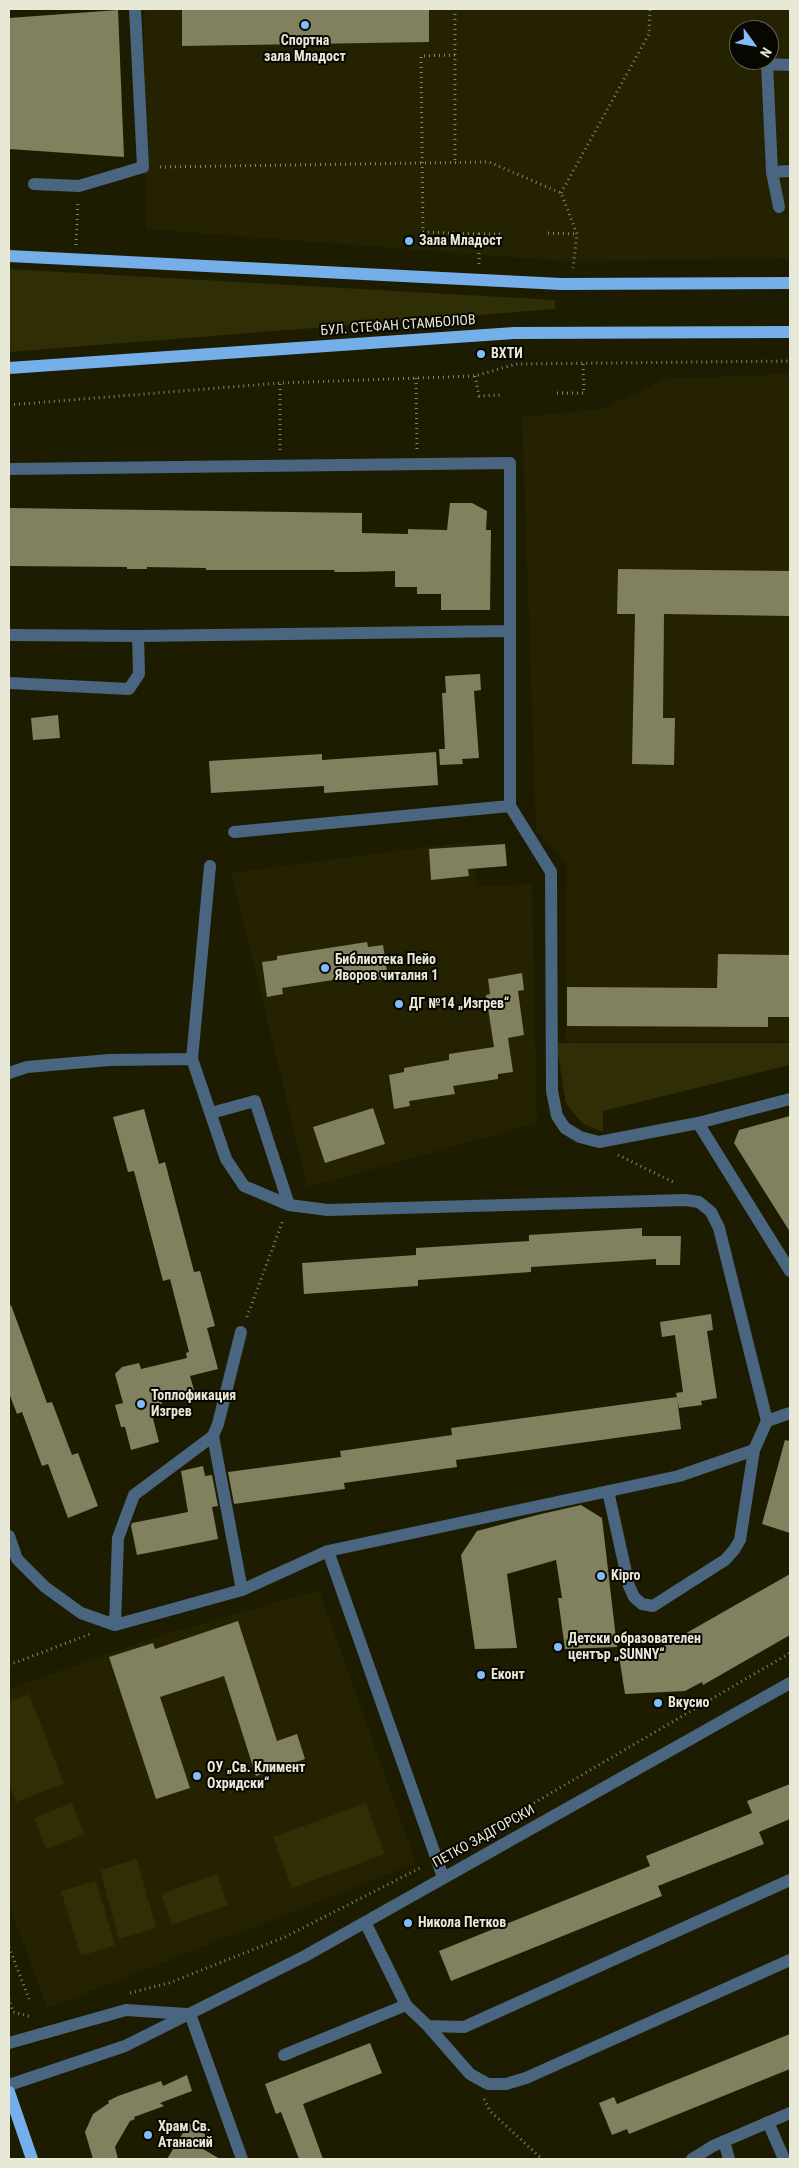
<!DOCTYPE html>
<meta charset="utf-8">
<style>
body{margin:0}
#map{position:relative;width:799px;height:2168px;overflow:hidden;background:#1d1c00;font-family:"Roboto Condensed",sans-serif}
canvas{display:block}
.frame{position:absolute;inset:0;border:10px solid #e7e8d6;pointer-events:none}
.north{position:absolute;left:729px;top:20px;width:50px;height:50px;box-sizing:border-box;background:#070600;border:1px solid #616056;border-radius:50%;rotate:122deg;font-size:14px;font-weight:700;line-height:20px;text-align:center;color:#e7e8d6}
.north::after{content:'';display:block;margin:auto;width:18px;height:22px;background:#80bdfa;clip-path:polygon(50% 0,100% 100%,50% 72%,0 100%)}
</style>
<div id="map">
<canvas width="799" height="2168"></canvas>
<div class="frame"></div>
<div class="north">N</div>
</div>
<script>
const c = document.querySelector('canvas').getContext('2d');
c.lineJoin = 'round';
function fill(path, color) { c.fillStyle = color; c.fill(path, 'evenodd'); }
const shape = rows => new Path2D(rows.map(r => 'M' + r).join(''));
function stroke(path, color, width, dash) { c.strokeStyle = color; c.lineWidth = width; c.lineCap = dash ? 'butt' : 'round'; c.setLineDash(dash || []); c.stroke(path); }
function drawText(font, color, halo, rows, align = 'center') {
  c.font = font + ' "Roboto Condensed",sans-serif'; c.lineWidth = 4; c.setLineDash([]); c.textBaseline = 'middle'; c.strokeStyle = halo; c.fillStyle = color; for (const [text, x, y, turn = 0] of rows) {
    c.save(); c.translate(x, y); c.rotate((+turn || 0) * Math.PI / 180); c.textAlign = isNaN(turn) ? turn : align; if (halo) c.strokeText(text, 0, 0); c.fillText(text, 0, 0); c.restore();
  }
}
fill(shape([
 [144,9,790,9,790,259,565,261,146,229],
 [739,30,769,30,769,60,739,60],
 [790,374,790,1041,565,1042,567,864,536,830,522,417,601,409,665,379],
 [473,841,477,886,532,884,537,1123,308,1187,231,873],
 [319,1590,416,1863,47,2008,9,1904,9,1689,153,1638]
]), '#242200');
fill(shape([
 [9,269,555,300,555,309,9,352],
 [556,1043,790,1043,790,1065,603,1111,603,1132,583,1124,566,1104],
 [29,1694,64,1784,16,1802,9,1784,9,1702],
 [72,1803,84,1834,46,1849,34,1818],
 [366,1803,385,1854,292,1888,273,1837],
 [137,1859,156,1928,119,1939,100,1870],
 [217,1874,228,1905,172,1925,161,1894],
 [96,1881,115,1945,81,1956,61,1891]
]), '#2f2e04');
fill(shape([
 [182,9,429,9,429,42,182,46],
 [118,10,124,157,9,149,9,18],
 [450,503,472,503,487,511,486,530,491,530,490,610,441,610,441,594,417,594,417,587,395,587,395,571,353,572,334,572,335,570,206,570,206,568,147,567,147,569,127,569,127,567,9,566,9,508,362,513,362,533,408,534,408,529,447,530],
 [618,569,790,571,790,616,664,614,663,718,675,718,674,765,632,764,635,614,617,614],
 [480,674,481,690,474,691,479,758,462,759,463,764,440,765,439,749,445,749,442,693,446,693,445,676],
 [58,715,60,738,33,740,31,718],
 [436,752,438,785,324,793,324,786,211,793,209,761,322,754,322,760],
 [505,844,507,866,468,869,469,876,431,880,429,849],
 [367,942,368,947,383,945,388,978,372,981,371,974,282,988,283,994,267,997,262,962,277,960,277,956],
 [718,954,790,955,790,1017,768,1017,768,1027,567,1026,567,987,717,988],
 [522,973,524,990,518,991,524,1035,508,1038,513,1072,498,1074,498,1079,453,1086,455,1094,409,1101,410,1106,394,1109,389,1075,404,1072,404,1068,449,1060,449,1054,494,1047,486,995,490,994,488,979],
 [373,1108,385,1144,325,1163,313,1127],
 [144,1109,159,1164,165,1162,194,1272,200,1271,215,1326,207,1328,218,1369,190,1376,194,1390,160,1398,162,1404,150,1407,159,1442,131,1450,125,1427,121,1427,115,1405,123,1403,115,1374,122,1367,139,1363,141,1369,187,1358,186,1353,189,1352,170,1279,163,1281,134,1171,128,1172,113,1117],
 [790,1116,790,1232,734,1143,739,1130],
 [642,1228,642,1236,681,1236,680,1265,656,1265,656,1259,531,1267,531,1272,418,1280,418,1286,304,1294,302,1263,416,1255,416,1248,529,1241,529,1235],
 [11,1305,47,1403,52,1402,72,1455,78,1453,98,1506,68,1518,48,1464,42,1466,22,1412,17,1414,9,1393,9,1306],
 [711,1314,713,1330,707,1331,717,1398,701,1401,702,1405,679,1408,676,1393,683,1392,675,1335,662,1337,660,1322],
 [677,1397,681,1429,456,1460,457,1467,344,1483,345,1489,234,1504,228,1472,341,1457,340,1451,452,1435,451,1428],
 [785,1440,790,1441,790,1533,762,1524],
 [203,1466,205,1476,212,1475,218,1506,212,1507,218,1539,137,1555,131,1526,132,1523,188,1512,181,1471],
 [581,1505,602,1518,617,1647,565,1649,558,1598,562,1598,556,1560,507,1574,517,1648,475,1649,461,1555,477,1531,537,1515],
 [790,1574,790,1635,703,1685,702,1682,685,1691,625,1694,619,1656,638,1654,650,1647,653,1652],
 [238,1621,277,1741,297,1734,305,1759,256,1776,224,1676,160,1697,190,1788,156,1799,109,1657,153,1643,155,1649],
 [790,1784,790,1819,759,1832,764,1844,658,1886,662,1896,451,1981,439,1951,650,1866,646,1856,752,1813,747,1801],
 [790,2034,790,2069,629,2134,627,2129,612,2135,599,2103,614,2097,617,2104],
 [370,2043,382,2073,303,2104,323,2159,299,2159,281,2112,276,2114,265,2084],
 [187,2075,192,2091,160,2103,164,2106,134,2117,135,2119,130,2121,115,2147,118,2159,93,2159,85,2132,93,2114,109,2103,108,2101,118,2096,161,2081,163,2086],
 [189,2123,210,2138,203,2149,220,2159,167,2159]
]), '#81815f');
stroke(shape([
 [455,9,455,163],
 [455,55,421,56,423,232,479,234,479,264],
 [160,167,489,162,561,193,577,234,573,268],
 [561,193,649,34,650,9],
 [548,233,577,234],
 [479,234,502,234],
 [76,245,78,201],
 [475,376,479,396,502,395],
 [416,378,417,450],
 [557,393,584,393,583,364],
 [9,405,280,383,475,376,516,364,790,361],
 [280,450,280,383],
 [618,1155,675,1183],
 [247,1317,283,1220],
 [9,1665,90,1634],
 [452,1851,790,1653],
 [9,1947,29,1999],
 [130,1993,169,1983,285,1937,422,1867],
 [9,1998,13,2012,32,2017],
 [484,2099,490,2111,542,2159]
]), '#85856e', 3, [1, 4]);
stroke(shape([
 [790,65,767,64,772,172,790,171],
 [772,172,779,207],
 [34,184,79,186,143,167,135,9],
 [9,469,510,463,510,806,551,872,552,1091,557,1116,565,1128,580,1137,599,1142,698,1123,790,1099],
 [9,635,138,636,510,631],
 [9,683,129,689,139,674,138,636],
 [234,832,510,806],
 [210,866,192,1059,226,1159,244,1186,289,1205,328,1210,685,1200,699,1202,711,1212,719,1228,767,1421,790,1413],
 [9,1073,27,1067,109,1060,192,1059],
 [211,1113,255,1101,289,1205],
 [698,1123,790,1271],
 [213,1436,242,1590],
 [608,1491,629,1586,634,1597,642,1604,653,1606,725,1560,734,1550,740,1540,754,1450],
 [9,1536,17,1559,45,1587,81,1613,115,1625,242,1590,328,1551,679,1476,754,1450,767,1421],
 [328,1551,443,1877],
 [115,1625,118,1538,134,1495,213,1436,218,1424,241,1332],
 [365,1922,406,2005,428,2026,470,2074,488,2084,506,2084,526,2078,790,1960],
 [190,2014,242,2159],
 [428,2026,464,2027,790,1880],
 [9,2043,126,2010,187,2014],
 [284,2055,406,2005],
 [9,2085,125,2046,305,1956,790,1683],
 [768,2122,784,2159],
 [724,2141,729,2159],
 [692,2159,713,2146,790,2113]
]), '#496580', 12);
stroke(shape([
 [9,256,561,284,790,283],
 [9,368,514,333,790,332],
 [9,2092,32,2159]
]), '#75afea', 12);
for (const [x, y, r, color] of [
 [305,25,5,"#80bdfa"],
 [409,241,5,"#80bdfa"],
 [481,354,5,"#80bdfa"],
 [325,968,5,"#80bdfa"],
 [399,1004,5,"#80bdfa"],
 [141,1404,5,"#80bdfa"],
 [601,1576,5,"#80bdfa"],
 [558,1647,5,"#80bdfa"],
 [481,1675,5,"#80bdfa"],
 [658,1703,5,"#80bdfa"],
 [197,1776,5,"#80bdfa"],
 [408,1923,5,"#80bdfa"],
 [148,2135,5,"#80bdfa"]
]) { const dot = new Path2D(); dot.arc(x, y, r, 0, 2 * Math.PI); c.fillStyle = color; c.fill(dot); stroke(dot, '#070600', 2); }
drawText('bold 14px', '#e7e8d6', '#070600', [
 ["Спортна",305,41,"center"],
 ["зала Младост",305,57,"center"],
 ["Зала Младост",419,241],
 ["ВХТИ",491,354],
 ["Библиотека Пейо",335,960],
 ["Яворов читалня 1",335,976],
 ["ДГ №14 „Изгрев“",409,1004],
 ["Топлофикация",151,1396],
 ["Изгрев",151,1412],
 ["Kipro",611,1576],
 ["Детски образователен",568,1639],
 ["център „SUNNY“",568,1655],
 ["Еконт",491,1675],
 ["Вкусио",668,1703],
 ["ОУ „Св. Климент",207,1768],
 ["Охридски“",207,1784],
 ["Никола Петков",418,1923],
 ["Храм Св.",158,2127],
 ["Атанасий",158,2143]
], 'left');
drawText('14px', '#e7e8d6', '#070600', [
 ["БУЛ. СТЕФАН СТАМБОЛОВ",398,326,-4],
 ["ПЕТКО ЗАДГОРСКИ",484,1837,-29]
]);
</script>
